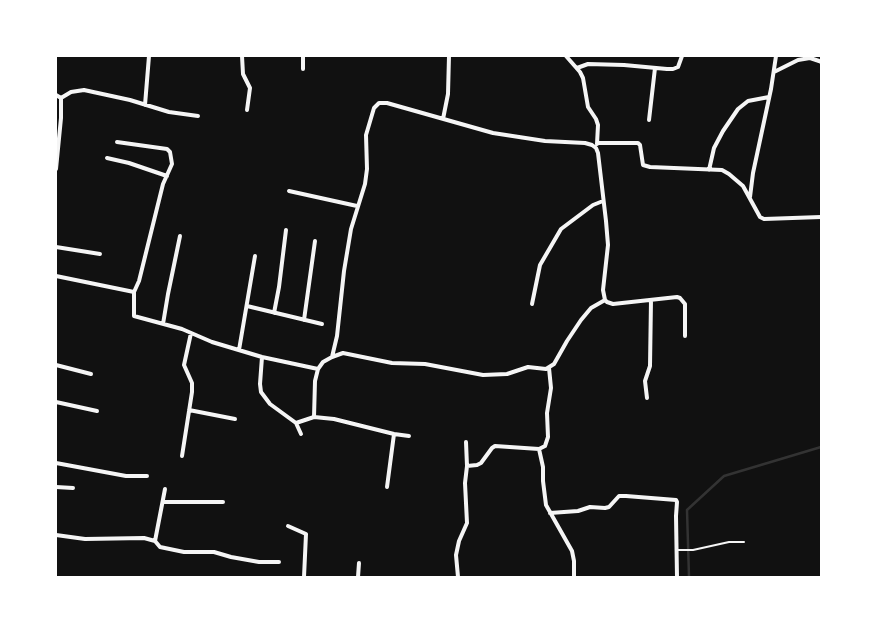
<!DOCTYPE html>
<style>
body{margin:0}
#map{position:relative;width:877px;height:633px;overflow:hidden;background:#111;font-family:Literata,serif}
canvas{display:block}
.frame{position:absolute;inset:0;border:57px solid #fff;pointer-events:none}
</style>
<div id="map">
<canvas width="877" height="633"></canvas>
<div class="frame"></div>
</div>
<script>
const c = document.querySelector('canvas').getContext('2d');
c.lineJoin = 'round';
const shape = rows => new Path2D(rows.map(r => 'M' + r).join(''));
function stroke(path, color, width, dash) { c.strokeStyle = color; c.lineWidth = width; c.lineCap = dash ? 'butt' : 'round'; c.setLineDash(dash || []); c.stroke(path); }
stroke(shape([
 [689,577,687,510,724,476,821,447]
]), '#333', 2.5);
stroke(shape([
 [677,550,693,550,729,542,744,542]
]), '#f5f5f5', 2);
stroke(shape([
 [242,56,243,74,250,88,247,110],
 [303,56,303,69],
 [566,56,580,72,583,78,588,107,596,119,598,125,597,144],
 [577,68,588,64,624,65,667,69,673,69,678,67,682,56],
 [774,72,798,60,810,58,819,61,821,62],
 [56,95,61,98,61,118,56,169],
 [61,98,71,92,84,90,130,100,169,112,198,116],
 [145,105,149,56],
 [443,119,448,94,449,56],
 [649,120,655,68],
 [117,142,167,149,170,152,172,164,163,184,139,281,134,292],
 [597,143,638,143,640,145,643,165,650,167,722,170,729,174,743,186,760,217,764,219,821,217],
 [107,158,129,163,167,176],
 [709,170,714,148,723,131,738,109,748,101,769,97],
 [289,191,357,206],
 [750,197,753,173,771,89,776,56],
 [56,247,100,254],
 [56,276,134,292,134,316,182,329,212,342,262,357,318,369],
 [532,304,540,265,561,229,593,205,603,201],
 [247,306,322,324],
 [274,313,279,287,286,230],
 [304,320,315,241],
 [163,324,168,294,180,236],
 [239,350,255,256],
 [262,357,260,384,261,392,270,404,296,423,301,434],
 [332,357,337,336,344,271,351,229,365,184,367,169,366,135,374,108,379,103,387,103,493,133,545,141,585,143,592,145,596,148,598,153,606,221,608,245,603,290,605,300,607,302,613,304,677,297,680,298,685,304,685,336],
 [56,365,91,374],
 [647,398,645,381,650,366,651,300],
 [56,402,97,411],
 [189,410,235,419],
 [314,417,315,381,318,369,323,362,332,357,343,353,392,363,425,364,483,375,507,374,528,367,546,369,554,364,567,341,581,320,591,308,605,300],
 [296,423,314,417,334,419,394,434,409,436],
 [539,449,543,467,543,481,546,505,572,551,574,561,574,577],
 [182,456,192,392,192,383,184,365,191,333],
 [56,463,126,476,147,476],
 [467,466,477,465,481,463,492,448,495,446,539,449,545,446,548,437,547,413,551,388,549,368],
 [56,487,73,488],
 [387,487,394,434],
 [163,502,223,502],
 [550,513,578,511,590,507,605,508,609,507,619,496,626,496,676,500,677,502,676,516,677,577],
 [288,526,306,534,304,577],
 [56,535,85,539,144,538,155,541,160,547,184,552,214,552,231,557,259,562,279,562],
 [155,541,165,489],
 [358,577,359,563],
 [458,577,456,555,459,541,467,523,465,483,467,466,466,442]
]), '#f5f5f5', 4);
</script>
